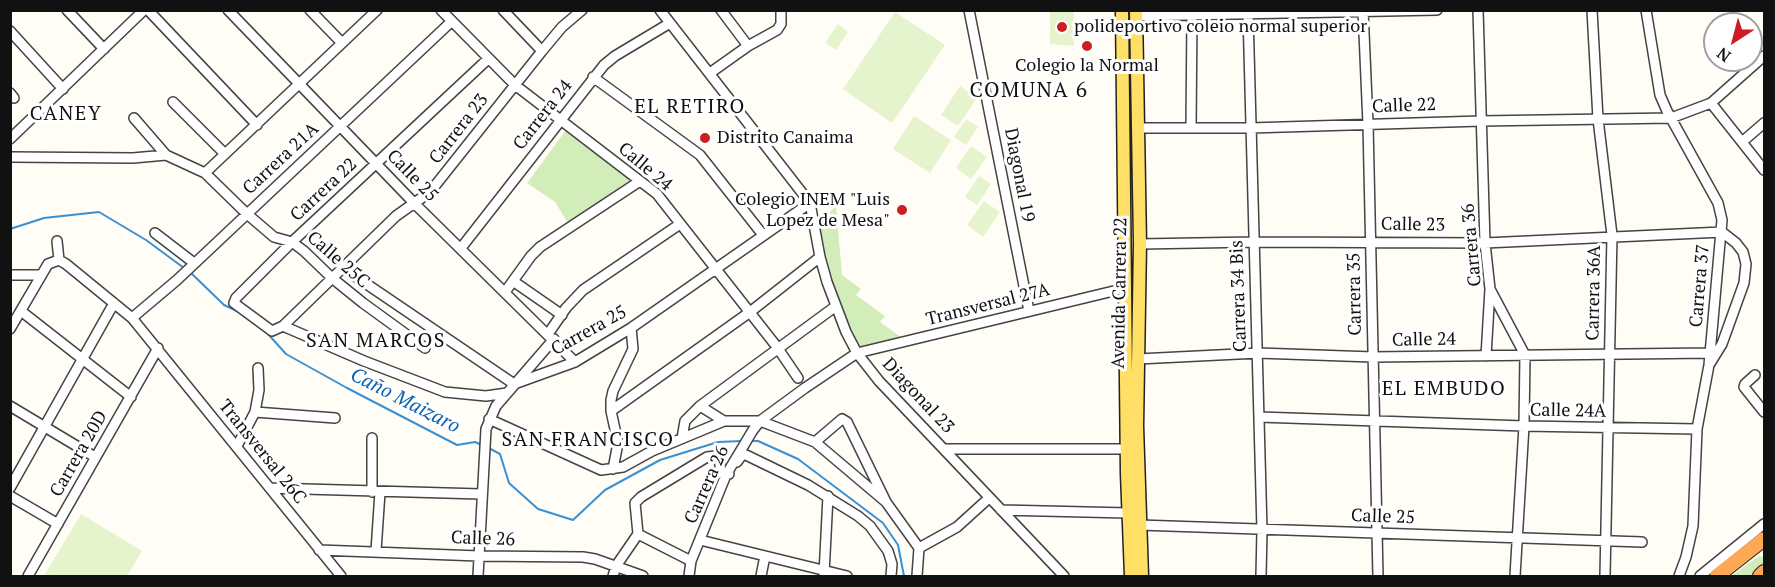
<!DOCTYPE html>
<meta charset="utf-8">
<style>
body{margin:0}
#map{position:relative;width:1775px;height:587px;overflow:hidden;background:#fffdf5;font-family:"PT Serif",serif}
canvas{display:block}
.frame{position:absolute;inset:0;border:12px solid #111;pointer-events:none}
.north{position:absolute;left:1703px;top:12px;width:60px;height:60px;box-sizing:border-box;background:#fff;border:2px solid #a0a0a0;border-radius:50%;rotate:216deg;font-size:16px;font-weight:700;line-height:24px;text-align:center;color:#111}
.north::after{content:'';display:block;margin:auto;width:21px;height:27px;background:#cc1e20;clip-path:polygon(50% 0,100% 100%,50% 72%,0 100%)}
</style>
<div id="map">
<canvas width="1775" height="587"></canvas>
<div class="frame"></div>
<div class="north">N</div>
</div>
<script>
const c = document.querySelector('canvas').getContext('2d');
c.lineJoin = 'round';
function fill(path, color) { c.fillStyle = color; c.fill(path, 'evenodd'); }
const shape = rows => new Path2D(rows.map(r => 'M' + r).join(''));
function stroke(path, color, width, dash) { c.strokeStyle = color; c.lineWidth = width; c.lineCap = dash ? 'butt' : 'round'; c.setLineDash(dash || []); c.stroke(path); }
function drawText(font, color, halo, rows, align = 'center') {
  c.font = font + ' "PT Serif",serif'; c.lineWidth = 6; c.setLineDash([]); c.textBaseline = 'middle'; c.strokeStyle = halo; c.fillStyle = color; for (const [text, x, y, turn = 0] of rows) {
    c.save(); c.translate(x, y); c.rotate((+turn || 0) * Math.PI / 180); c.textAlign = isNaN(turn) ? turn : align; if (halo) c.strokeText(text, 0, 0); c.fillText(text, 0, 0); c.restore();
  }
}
fill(shape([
 [566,130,630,180,568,223,555,202,527,183],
 [836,206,842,275,861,289,856,295,885,316,880,322,901,337,861,349,850,331,822,257,822,240,818,224],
 [1759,556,1764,557,1764,568,1754,576,1731,576]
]), '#d3edba');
fill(shape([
 [1050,11,1074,11,1074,46,1050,44],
 [895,12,945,45,892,123,843,89],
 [838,24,848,32,836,50,825,43],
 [960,86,977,98,958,126,941,115],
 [914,116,951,140,930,173,893,149],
 [966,119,978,127,966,145,954,137],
 [971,146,987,157,971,179,956,168],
 [979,176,991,184,977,205,965,197],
 [984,201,1000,212,983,237,967,225],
 [81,514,142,551,127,576,44,576]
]), '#e5f4cd');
stroke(shape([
 [10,229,44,218,99,212,146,240,184,268],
 [189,271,224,305,237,311],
 [268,334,286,354,347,388,457,445,475,442,482,445],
 [751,441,758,441,798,459,883,523,898,545,904,576],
 [487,447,500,454,509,483,538,509,573,520,605,490,660,460,718,442,742,441]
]), '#3791d7', 2);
const minor = shape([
 [67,10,104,49],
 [148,10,257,125],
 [228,10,415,204,575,362],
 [310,10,342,43],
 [441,10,515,85,657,194,777,347,798,378],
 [503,10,542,51],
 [660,10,810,203,820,257,827,282,846,332,857,353,879,381,1064,576],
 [721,10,748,46],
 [969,10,1029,311],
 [1363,10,1368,124,1378,576],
 [1478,10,1485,243,1490,289,1525,355,1524,426,1515,576],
 [1592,10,1598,119,1612,235,1605,576],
 [1646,10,1660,95,1667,111,1718,203,1722,220,1709,365,1697,429,1693,526,1686,557,1679,576],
 [1248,14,1262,530,1261,576],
 [1136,16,1437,10],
 [10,31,63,89],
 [488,59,292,242,236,298,234,303,272,331,283,326,396,216,430,192,542,51,562,27,582,10],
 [710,73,748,46,777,30,781,24,781,10],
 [593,77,700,155,763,235],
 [10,93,14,98],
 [173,102,225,154],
 [1711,103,1764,170],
 [134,118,166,155],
 [1138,128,1250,128,1481,121,1671,118,1711,103,1764,56],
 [1191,128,1192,15],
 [10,139,144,10],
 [1742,142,1764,123],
 [10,157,133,158,166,155,205,173,247,214,274,237,292,242,304,251,332,278,363,303,425,348],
 [205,173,377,10],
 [155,233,194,263],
 [57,241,59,260],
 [1140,244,1254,242,1485,243,1722,232,1736,243,1743,252,1746,264,1744,283,1722,344,1709,365],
 [461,248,604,65,615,56,670,23],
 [343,268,514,384],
 [10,275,41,275],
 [513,281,562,315],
 [505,292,531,256,540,247,640,181],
 [21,311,131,397],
 [132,318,177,280,452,21],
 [283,326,364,361,445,392,486,396,507,393],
 [10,329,48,264,59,260,66,264,132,318,341,576],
 [548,334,566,308,583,290,680,224],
 [1486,356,1490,289],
 [1138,359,1258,353,1373,357,1710,353],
 [1755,375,1745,384,1744,387,1764,412],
 [514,384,575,362,631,328,810,203],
 [10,406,95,457],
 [700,406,724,421],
 [611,411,750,312,820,257],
 [255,412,335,418],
 [1259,417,1524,426,1697,429],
 [489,419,601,470,623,467,652,451,724,421,760,421,815,442,886,502],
 [372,438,372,492],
 [682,438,685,421,700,406,836,306],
 [815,442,842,419,847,422,886,502,919,548,917,576],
 [237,446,255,412,259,390,258,368],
 [944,449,1126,449],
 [737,462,742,455,746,455,808,485,858,516,870,526,888,551,892,564,891,576],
 [613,469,618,443,611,411,611,400,613,391,633,349,631,328],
 [10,488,114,303],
 [270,488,481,494],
 [10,496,58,524],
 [1001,510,1128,513,1139,525,1642,542],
 [638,534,635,503,641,497,707,457,716,456,719,458,721,473,726,475,729,474],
 [638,534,691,561],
 [700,540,847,576],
 [919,548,957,527,989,498],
 [319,550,479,556,583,557,595,559,643,576],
 [376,551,380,492],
 [824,574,828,496],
 [28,576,158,348],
 [478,576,486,429,496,406,554,339],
 [613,576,616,566,638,534],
 [689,576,691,561,726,475,753,430,760,421,805,388,857,353,1126,288],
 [761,576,765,556],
 [1700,576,1764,524]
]);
const major = shape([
 [1122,10,1127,474,1131,576],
 [1136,10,1140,244,1137,426,1142,576]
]);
const highway = shape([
 [1717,576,1764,539],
 [1760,576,1764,572]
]);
stroke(minor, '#444', 12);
stroke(major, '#222', 15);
stroke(highway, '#222', 16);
stroke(minor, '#fff', 9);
stroke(major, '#ffdf65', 12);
stroke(highway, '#fda855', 14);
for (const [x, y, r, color] of [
 [1062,27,6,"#cc1e20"],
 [1087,46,6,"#cc1e20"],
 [705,138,6,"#cc1e20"],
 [902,210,6,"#cc1e20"]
]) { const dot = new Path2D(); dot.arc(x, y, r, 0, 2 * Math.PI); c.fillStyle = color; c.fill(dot); stroke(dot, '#fff', 2); }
drawText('18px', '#111', '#fff', [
 ["polideportivo coleio normal superior",1074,27],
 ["Colegio la Normal",1087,66,"center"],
 ["Distrito Canaima",717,138],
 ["Colegio INEM \"Luis",890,200,"right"],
 ["Lopez de Mesa\"",890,221,"right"]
], 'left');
drawText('18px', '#111', '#fff', [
 ["Calle 22",1404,106,-2],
 ["Carrera 24",543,115,-52],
 ["Carrera 23",459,129,-52],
 ["Carrera 21A",281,159,-43],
 ["Calle 24",645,167,40],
 ["Diagonal 19",1019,175,79],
 ["Calle 25",412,176,46],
 ["Carrera 22",324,190,-43],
 ["Calle 23",1413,225,1],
 ["Carrera 36",1472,245,-95],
 ["Calle 25C",338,260,41],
 ["Carrera 37",1700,286,-85],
 ["Avenida Carrera 22",1120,293,-89],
 ["Carrera 36A",1594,293,-89],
 ["Carrera 35",1355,294,-91],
 ["Carrera 34 Bis",1239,296,-92],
 ["Transversal 27A",988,305,-14],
 ["Carrera 25",589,331,-29],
 ["Calle 24",1424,340,-1],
 ["Diagonal 23",918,396,47],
 ["Calle 24A",1568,411,1],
 ["Transversal 26C",262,452,51],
 ["Carrera 20D",79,454,-60],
 ["Carrera 26",707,485,-66],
 ["Calle 25",1383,517,2],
 ["Calle 26",483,539,2]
]);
c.letterSpacing = '1.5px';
drawText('20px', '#111', '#fff', [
 ["EL RETIRO",690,107],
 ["CANEY",66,114],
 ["SAN MARCOS",376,341],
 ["EL EMBUDO",1444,389],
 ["SAN FRANCISCO",588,440]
]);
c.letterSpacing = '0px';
drawText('italic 20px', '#0f63ae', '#fff', [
 ["Caño Maizaro",405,401,27]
]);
c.letterSpacing = '1.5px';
drawText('21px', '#111', '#fff', [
 ["COMUNA 6",1029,91]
]);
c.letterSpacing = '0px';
</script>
